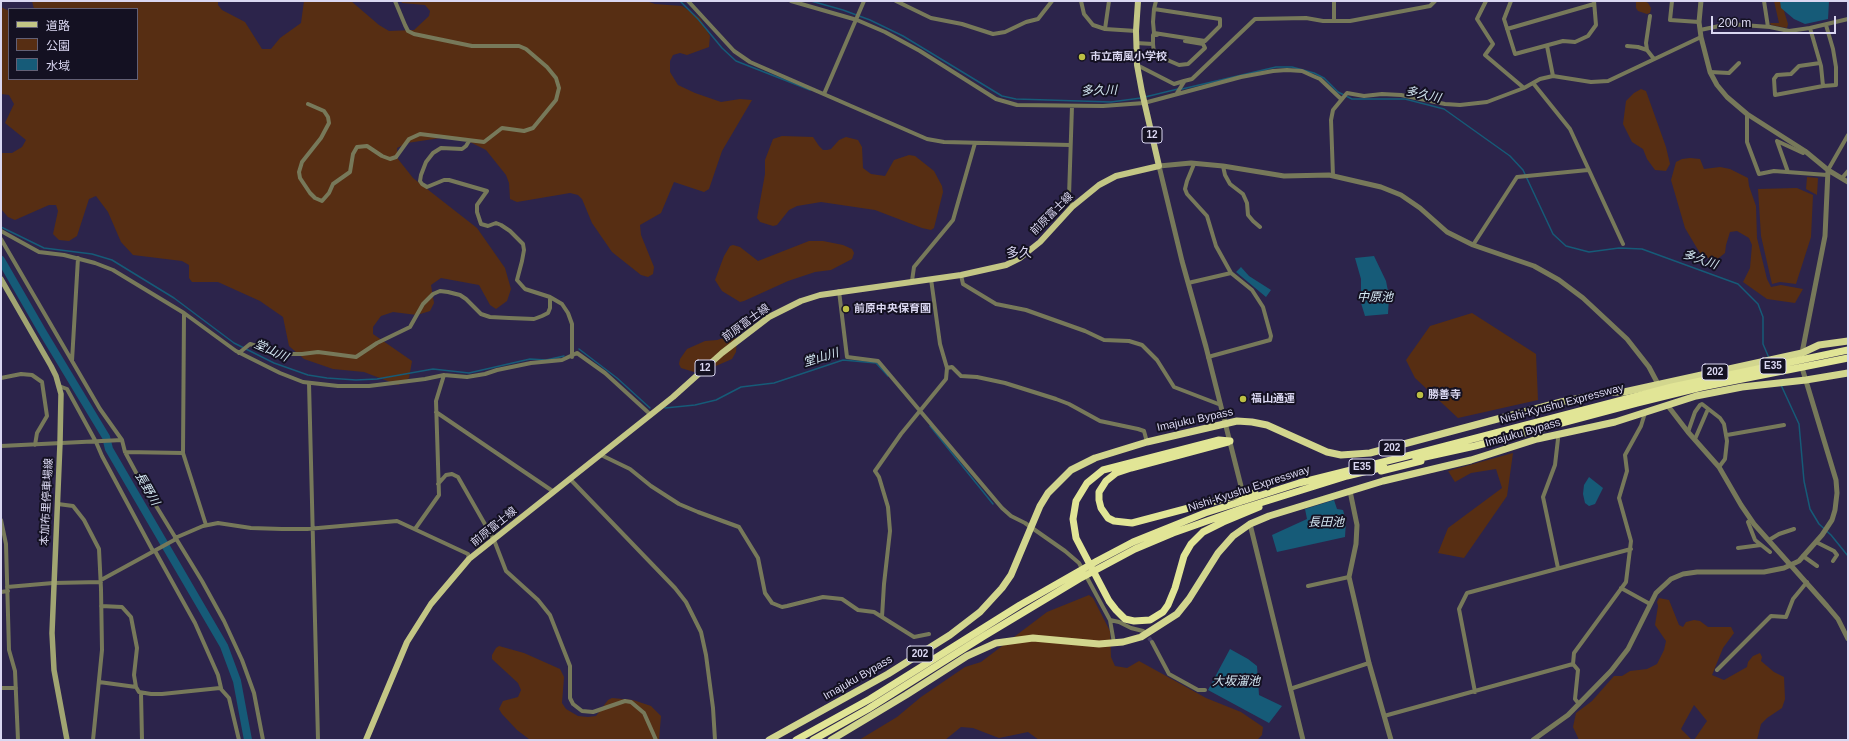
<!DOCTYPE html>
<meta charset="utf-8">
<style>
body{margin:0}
#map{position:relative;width:1849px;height:741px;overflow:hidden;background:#2c244b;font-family:Helvetica,"Noto Sans JP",sans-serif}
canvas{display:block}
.frame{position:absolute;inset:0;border:2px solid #dad7f1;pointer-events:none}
.legend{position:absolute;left:8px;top:8px;width:130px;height:72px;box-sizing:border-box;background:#141122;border:1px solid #636075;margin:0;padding:5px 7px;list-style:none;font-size:12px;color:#dad7f1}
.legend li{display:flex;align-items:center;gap:8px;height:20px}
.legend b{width:20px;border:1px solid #636075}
.scale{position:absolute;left:1711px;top:16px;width:125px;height:18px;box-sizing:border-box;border:2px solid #dad7f1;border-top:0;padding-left:5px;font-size:12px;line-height:14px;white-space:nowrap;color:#dad7f1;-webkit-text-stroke:3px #141122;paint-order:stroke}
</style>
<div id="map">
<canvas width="1849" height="741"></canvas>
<div class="frame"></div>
<ul class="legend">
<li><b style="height:5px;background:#c3c685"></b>道路</li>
<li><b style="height:11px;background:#572e13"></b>公園</li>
<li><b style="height:11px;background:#165b78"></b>水域</li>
</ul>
<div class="scale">200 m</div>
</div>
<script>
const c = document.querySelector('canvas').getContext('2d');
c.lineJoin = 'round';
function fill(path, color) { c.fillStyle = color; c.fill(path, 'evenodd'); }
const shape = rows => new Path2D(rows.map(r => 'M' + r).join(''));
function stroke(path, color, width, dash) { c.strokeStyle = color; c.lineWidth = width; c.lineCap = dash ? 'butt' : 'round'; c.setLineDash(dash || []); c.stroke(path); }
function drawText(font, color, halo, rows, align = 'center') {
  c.font = font + ' Helvetica,"Noto Sans JP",sans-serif'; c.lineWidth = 4; c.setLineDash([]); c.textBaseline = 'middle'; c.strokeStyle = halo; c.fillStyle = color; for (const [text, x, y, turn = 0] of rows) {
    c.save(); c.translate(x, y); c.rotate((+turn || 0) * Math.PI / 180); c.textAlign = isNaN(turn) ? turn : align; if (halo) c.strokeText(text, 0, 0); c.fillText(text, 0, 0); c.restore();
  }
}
fill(shape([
 [32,1,218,1,218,5,222,10,245,22,262,49,271,49,280,38,301,23,304,1,351,1,379,25,389,31,414,30,429,16,430,11,425,5,402,3,401,1,646,1,655,4,682,6,700,18,710,36,709,47,687,55,680,53,673,55,670,61,670,72,678,85,695,93,721,102,740,99,752,100,722,151,709,189,704,192,674,182,661,213,640,225,641,235,654,267,653,274,648,277,641,275,612,252,592,223,582,199,578,195,570,193,517,202,510,199,509,183,506,175,486,150,466,140,447,137,407,143,397,148,398,159,413,178,477,228,505,268,511,289,507,301,496,309,490,305,479,285,441,278,431,285,434,303,430,311,417,315,393,312,381,316,373,327,373,334,412,361,409,378,398,385,364,372,333,369,304,359,289,346,283,317,260,301,218,282,192,282,189,278,189,265,182,261,133,255,121,242,108,212,96,196,89,199,77,236,69,241,59,240,53,234,58,211,56,205,49,205,15,220,8,217,1,209,1,153,12,153,22,147,26,140,5,123,14,104,9,95,1,94,1,7,9,11,9,79,137,79,137,9,34,9],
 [1636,1,1644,1,1648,3,1651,8,1650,13,1647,14,1638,11,1636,8],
 [1774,1,1781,1,1788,24,1787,28,1771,25,1770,23,1779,23],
 [1641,89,1646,91,1666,147,1670,164,1666,171,1655,170,1647,159,1643,149,1632,142,1623,124,1626,101,1634,93],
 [782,136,813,137,819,146,823,150,827,150,831,149,839,140,846,137,858,140,862,147,863,168,871,174,885,176,894,160,909,155,915,156,934,171,942,186,943,192,934,228,931,230,922,228,875,210,821,202,797,206,789,210,777,225,773,226,760,222,757,218,765,174,765,160,773,139],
 [1690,158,1700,159,1704,169,1720,167,1730,169,1748,178,1749,186,1756,206,1757,238,1767,279,1771,287,1781,285,1803,289,1795,303,1767,299,1743,282,1750,268,1752,245,1749,238,1737,231,1730,232,1726,245,1725,253,1715,261,1701,255,1685,228,1671,180,1676,162,1682,159],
 [1807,177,1818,178,1817,195,1806,189],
 [1797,188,1813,195,1811,237,1796,284,1780,282,1772,284,1761,236,1758,189],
 [809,241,823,241,843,245,852,249,854,253,852,259,831,270,815,272,788,281,744,301,740,302,722,291,715,280,724,256,730,246,733,245,740,247,758,261],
 [1472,313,1536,354,1538,400,1458,418,1415,378,1406,360,1430,326],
 [730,336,737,339,736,352,732,359,702,372,694,372,681,368,679,364,680,359,687,349,705,341,717,340],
 [1513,453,1507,496,1464,558,1438,553,1448,528,1502,488,1496,469,1471,473,1455,482,1448,471],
 [1089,595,1093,598,1110,631,1111,657,1115,666,1127,668,1139,661,1206,698,1241,712,1263,727,1262,735,1257,740,1039,740,1028,732,999,738,973,728,961,727,945,740,859,740,897,717,921,697,965,667,981,662,1047,612],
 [1659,598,1669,600,1679,625,1683,627,1686,622,1694,620,1700,621,1708,627,1731,627,1734,633,1723,648,1712,675,1724,680,1747,667,1748,662,1753,656,1760,653,1762,657,1761,661,1774,672,1784,677,1785,699,1782,708,1767,718,1761,724,1757,740,1694,740,1707,721,1694,705,1681,729,1692,740,1579,740,1573,727,1576,713,1592,701,1614,676,1622,676,1630,671,1647,669,1657,664,1664,650,1666,641,1655,625,1658,606,1657,602],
 [499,646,524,653,560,669,564,677,562,703,566,709,578,716,588,717,596,716,608,700,612,698,633,700,651,706,661,716,659,740,532,740,529,739,517,730,502,714,499,709,503,701,518,697,521,690,518,683,492,659,492,655,496,648]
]), '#572e13');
fill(shape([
 [1780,1,1829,1,1828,19,1805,24,1794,19,1781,8],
 [1374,256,1386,281,1389,296,1388,314,1365,316,1361,303,1361,279,1355,258],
 [1241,267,1249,276,1271,290,1266,297,1236,272],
 [1589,477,1603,488,1595,504,1589,506,1585,503,1583,494,1584,485],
 [1334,500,1337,509,1343,510,1346,521,1345,537,1277,552,1272,535,1307,519,1305,509],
 [1230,649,1248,659,1257,666,1259,695,1282,706,1269,723,1208,690]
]), '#165b78');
stroke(shape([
 [680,1,698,19,722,48,736,61,810,90],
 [811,1,843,10,870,20,903,36,1002,96,1016,99,1111,102,1141,98],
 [1182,89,1276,67,1292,67,1314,73,1324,78,1338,92,1352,99,1405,99,1444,109,1510,156,1523,170,1553,234,1566,246,1589,252,1619,248,1642,249,1738,284,1758,304,1763,317,1763,344,1769,358],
 [1145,97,1178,89],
 [1,227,44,248,92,254,112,260,174,298,234,343,274,363,308,375,327,378,356,380,377,379,433,369,469,373,530,359,546,360,564,356],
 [579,349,617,378,650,408],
 [1781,385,1799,424,1804,481,1810,509,1819,524,1831,535,1848,556],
 [665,408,695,405,716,400,741,387,774,383,843,360,876,363,888,376],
 [930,426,993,504]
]), '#165b78', 1.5);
stroke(shape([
 [1,260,42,331,106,437,109,449,224,646,237,681,248,740]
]), '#165b78', 8);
stroke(shape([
 [1145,633,1152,642]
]), '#463f64', 4, [4, 2]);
stroke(shape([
 [688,1,734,51,750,62,927,139,944,142,1070,145],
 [791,1,857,20,885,32,920,51,996,99,1017,105,1103,106,1144,103,1241,77,1273,71,1287,70,1302,71,1313,76,1320,79,1341,99],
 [896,1,931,18,962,24,993,34,1005,32,1026,22,1038,19,1052,1],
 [1081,1,1084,14,1093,25,1105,29,1136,31],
 [1486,1,1477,19,1493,44,1485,55,1524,88,1540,79,1553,76,1591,82,1608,81,1701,37],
 [1511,1,1504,19,1515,54,1563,41,1575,42,1588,36,1596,25,1594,1],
 [1672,1,1670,20,1699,22],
 [1764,1,1768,27],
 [1154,9,1220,19,1220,26,1205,41,1154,33,1153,22,1154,9,1156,1],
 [1650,16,1646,43,1647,50,1654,59],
 [1334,21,1334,1],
 [1810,28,1821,66,1823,86],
 [1105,29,1109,1],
 [1507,29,1594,4],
 [1700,30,1729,24,1770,27,1789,31,1810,28,1848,19],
 [1136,43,1153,44,1154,53,1158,56,1179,65,1188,64,1205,48,1203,44,1185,41],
 [1153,44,1153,35,1157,35],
 [1547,46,1553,76],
 [1627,46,1638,47,1647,50],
 [1820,63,1799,66,1791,74,1777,75,1774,79,1775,95,1823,86,1836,85,1836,67,1833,49,1826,25],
 [1137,65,1174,84,1184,81,1192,79,1255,19,1306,18,1323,21,1350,21,1430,6,1435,1],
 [1710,72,1729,73,1739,63],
 [1533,83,1570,129,1623,244],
 [1177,93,1184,82],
 [824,94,864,1],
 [308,104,324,111,328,117,329,123,321,138,302,162,299,172,300,178,310,193,315,198,322,201,329,193,333,184,350,172,353,154,357,147,367,146,382,156,390,159,396,157,409,139,420,134,484,142,502,128,524,131,533,128,556,100,559,88,556,78,547,67,526,49,519,46,472,46,414,34,408,31,405,25,395,1],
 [1072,106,1069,196,1072,207],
 [1747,114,1747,142,1759,174,1774,171,1827,175],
 [469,141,466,146,462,149,441,148,433,153,426,162,421,175,420,181,422,184,427,187,444,180,449,180,487,191,477,205,477,212,481,224,488,226,496,223,501,225,510,231,523,244,524,250,522,261,517,280,525,289,550,297,562,304,568,313,572,324,572,357],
 [1194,164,1187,181,1185,189,1187,194,1207,216,1216,246,1231,273],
 [1223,166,1225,175,1230,184,1243,194,1247,203,1248,215,1253,221,1260,227],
 [1828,170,1848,135],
 [1788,172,1777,141,1803,153,1805,151],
 [1333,176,1331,120,1333,110,1347,93,1364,96,1382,94,1401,95,1445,104,1460,105,1487,102,1524,88],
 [1842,178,1848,171],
 [1,231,39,252,64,255,95,263,113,270,184,313,236,351,280,373,303,382,338,386,369,386,425,379,444,375,467,377,485,374,497,370,531,363,562,360,577,353,605,373,651,415],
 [1,239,100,409,122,440,125,452,139,478,202,581,224,621,242,660,254,693,263,740],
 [1473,245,1517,177,1588,170],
 [961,275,963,284,996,304,1026,310,1085,331,1104,340,1129,341,1142,345,1157,360,1174,387,1221,405],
 [912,281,914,267,953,220,975,143],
 [1188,283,1231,273,1252,290,1263,307,1271,336,1270,340,1208,357],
 [839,291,847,357,878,361,1002,508,1011,516,1025,523,1065,551,1079,563,1110,620,1114,643],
 [184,313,183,453,206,525],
 [239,353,250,344,284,354,302,354,318,352,356,357,377,343,410,327,423,304,433,294,440,291,448,292,460,295,466,299,481,314,490,317,509,318,534,319,542,316,548,313,550,308,550,297],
 [72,361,78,258],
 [947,368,952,367,961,376,977,377,1005,383,1056,399,1069,404,1100,421,1138,429,1144,431,1147,442],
 [1,378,21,374,32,375,42,382,47,416,37,433,35,445],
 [309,383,318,740],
 [59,386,67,389,96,442,102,456,153,551],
 [436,412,554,492],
 [1688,432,1695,412,1700,405,1702,404,1720,418,1724,424,1727,441,1725,459,1719,467],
 [1557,434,1558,439,1555,465,1543,497,1558,568],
 [1727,435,1784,425],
 [1695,439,1708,409],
 [1,446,122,440],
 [125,452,183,453],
 [601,455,630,469,651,486,679,504,698,512,739,527,758,558,765,593,772,603,782,607,787,606,823,597,842,599,858,610,874,612,914,637,929,634],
 [570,479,675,588,686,602,701,632,706,655,713,708,715,740],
 [438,484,446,475,452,474,458,477,494,540,506,571,538,600,550,615,570,666,570,698,573,704,582,711,593,712,625,701,631,702,644,713,656,740],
 [58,504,73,506,84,520,99,549,101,589,102,650,93,740],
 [1,520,6,544,9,650,15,671,18,740],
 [1751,520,1748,522,1755,540,1770,552],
 [415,529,439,495,436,401,444,375],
 [175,538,203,526,218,523,251,528,282,529,307,529,397,521,468,554,469,559],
 [1769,540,1779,534,1794,529],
 [1816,542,1834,551,1837,555,1833,561],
 [1738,548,1761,545],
 [155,551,195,623,218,675,221,688],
 [1803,556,1817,566],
 [101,580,176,539],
 [1308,586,1349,577],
 [7,587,53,583,101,582],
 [1621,588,1650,604],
 [1,592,8,591],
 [101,606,122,607,131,617,137,648,134,675,136,687,139,692,151,694,162,694,220,688],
 [882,617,884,584,890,531,888,507,879,477,875,471,901,434,946,379,947,368,940,344,931,279],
 [1110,620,1119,622,1131,628,1143,631],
 [1152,642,1169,674,1198,690,1205,690],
 [1717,670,1771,616,1786,617,1793,599,1807,582],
 [99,682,136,687],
 [1,688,16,688],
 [220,688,229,698,239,740],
 [1290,689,1369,663],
 [1475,692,1459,609,1467,593,1631,549],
 [141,693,142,740],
 [1579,704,1575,699,1578,670,1573,664,1574,653,1626,582,1631,541,1619,498,1627,471,1625,455,1641,426,1645,413],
 [1384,716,1573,664]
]), '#77795a', 4);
stroke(shape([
 [1701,1,1699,22,1701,37,1710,72,1717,85,1727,97,1747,114,1805,151,1828,170,1848,182],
 [1802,353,1825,236,1828,170],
 [1668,406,1688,432,1719,467,1741,505,1754,524,1827,606,1838,619,1848,639],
 [1242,490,1206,347,1182,261,1159,166,1191,163,1223,166,1284,176,1329,175,1381,187,1401,195,1420,208,1447,232,1473,245,1534,266,1559,280,1583,298,1627,339,1649,367,1658,384],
 [1350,491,1357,525,1356,544,1349,577,1369,663,1391,740],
 [1250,524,1303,740],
 [1533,740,1568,715,1611,671,1628,649,1656,593,1671,579,1683,574,1697,572,1764,572,1784,568,1799,561,1822,535,1832,520,1835,510,1837,493,1836,480,1803,371]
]), '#77795a', 5);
stroke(shape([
 [1,279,51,366,56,376,61,394,60,443,52,633,54,670,67,740]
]), '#a1a572', 5.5);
stroke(shape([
 [366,740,407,642,431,604,469,559,673,397,722,353,769,317,801,301,820,295,961,275,1006,265,1020,258,1040,242,1072,207,1099,185,1116,176,1159,166,1142,92,1137,65,1136,31,1138,1]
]), '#c3c685', 6);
stroke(shape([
 [769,740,888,674,950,635,980,612,1002,588,1011,575,1040,506,1048,493,1071,470,1095,458,1147,442,1237,421,1252,422,1267,425,1327,452,1341,455,1370,453,1561,402,1610,392,1624,392,1802,353,1819,345,1848,341],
 [831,740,906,695,967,656,996,643,1033,638,1099,644,1123,642,1141,637,1177,614,1189,599,1218,553,1233,536,1250,524,1269,516,1383,481,1471,460,1537,439,1615,422,1696,396,1742,387,1806,380,1848,373]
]), '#d2d68e', 7);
stroke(shape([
 [1230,441,1219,440,1103,470,1087,483,1076,501,1073,519,1076,538,1109,601,1116,610,1125,619,1134,621,1150,620,1163,612,1168,605,1175,588,1184,556,1191,544,1203,532,1223,522,1259,507],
 [1228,442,1131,468,1116,473,1106,481,1099,492,1099,500,1101,508,1108,518,1114,521,1132,523,1234,496,1255,493],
 [1416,459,1475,446,1637,403,1702,387,1848,358],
 [1381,471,1421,461],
 [796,740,870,699,1020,605,1097,561,1133,542,1205,513,1299,483,1407,456,1672,387,1848,350],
 [813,740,868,709,984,636,1079,579,1135,549,1173,533,1241,509,1347,476,1384,467]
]), '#e1e596', 7);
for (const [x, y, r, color] of [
 [1082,57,4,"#bcbf44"],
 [846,309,4,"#bcbf44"],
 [1420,395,4,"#bcbf44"],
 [1243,399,4,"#bcbf44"]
]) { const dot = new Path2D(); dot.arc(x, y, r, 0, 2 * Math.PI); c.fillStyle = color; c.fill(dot); stroke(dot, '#141122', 1.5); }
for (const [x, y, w] of [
 [1152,135,20],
 [1773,366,26],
 [705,368,20],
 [1715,372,26],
 [1392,448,26],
 [1362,467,26],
 [920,654,26]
]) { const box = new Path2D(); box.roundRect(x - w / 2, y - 8, w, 16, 3); c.fillStyle = '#141122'; c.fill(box); stroke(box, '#dad7f1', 1); }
drawText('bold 10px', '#dad7f1', null, [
 ["12",1152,135],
 ["E35",1773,366],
 ["12",705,368],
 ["202",1715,372],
 ["202",1392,448],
 ["E35",1362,467],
 ["202",920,654]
]);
drawText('bold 11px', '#dad7f1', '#141122', [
 ["市立南風小学校",1090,57],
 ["前原中央保育園",854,309],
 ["勝善寺",1428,395],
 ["福山通運",1251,399]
], 'left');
drawText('11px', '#dad7f1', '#141122', [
 ["前原富士線",1052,214,-45],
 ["前原富士線",746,323,-36],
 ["Nishi-Kyushu Expressway",1562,404,-15],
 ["Imajuku Bypass",1195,420,-12],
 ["Imajuku Bypass",1523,433,-16],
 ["Nishi-Kyushu Expressway",1249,489,-18],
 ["本加布里停車場線",47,502,-87],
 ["前原富士線",494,527,-39],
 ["Imajuku Bypass",858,678,-30]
]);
drawText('italic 12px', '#d4e8f3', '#141122', [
 ["多久川",1099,91,-1],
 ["多久川",1423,95,13],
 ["多久川",1700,260,19],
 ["中原池",1375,298],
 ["堂山川",271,351,24],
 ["堂山川",821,358,-17],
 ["長野川",147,489,60],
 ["長田池",1326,523],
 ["大坂溜池",1236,682]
]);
drawText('13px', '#dad7f1', '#141122', [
 ["多久",1019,253]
]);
</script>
